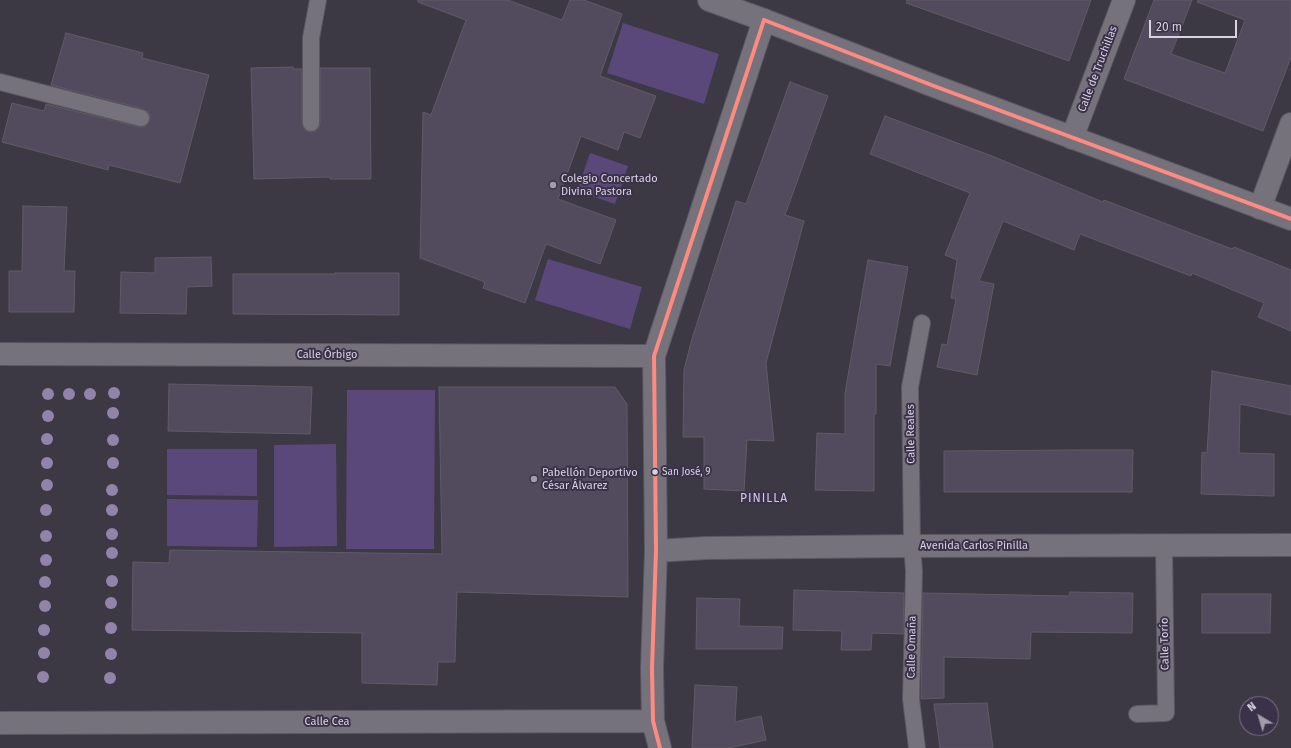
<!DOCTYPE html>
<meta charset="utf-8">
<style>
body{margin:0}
#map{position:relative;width:1291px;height:748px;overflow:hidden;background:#3c3844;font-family:"Fira Sans",sans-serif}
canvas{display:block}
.north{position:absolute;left:1239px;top:696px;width:40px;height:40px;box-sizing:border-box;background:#3b324a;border:1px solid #7a7287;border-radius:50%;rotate:322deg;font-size:11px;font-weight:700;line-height:16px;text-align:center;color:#d8d3e2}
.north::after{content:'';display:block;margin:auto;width:14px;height:18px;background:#a19dab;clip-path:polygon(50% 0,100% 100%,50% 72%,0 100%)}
.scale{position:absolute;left:1149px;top:20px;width:88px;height:18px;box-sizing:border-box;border:2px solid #d8d3e2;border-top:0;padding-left:5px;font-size:12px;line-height:14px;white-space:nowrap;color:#d8d3e2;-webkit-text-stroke:3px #3b324a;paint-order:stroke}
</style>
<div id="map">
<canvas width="1291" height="748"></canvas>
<div class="north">N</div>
<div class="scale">20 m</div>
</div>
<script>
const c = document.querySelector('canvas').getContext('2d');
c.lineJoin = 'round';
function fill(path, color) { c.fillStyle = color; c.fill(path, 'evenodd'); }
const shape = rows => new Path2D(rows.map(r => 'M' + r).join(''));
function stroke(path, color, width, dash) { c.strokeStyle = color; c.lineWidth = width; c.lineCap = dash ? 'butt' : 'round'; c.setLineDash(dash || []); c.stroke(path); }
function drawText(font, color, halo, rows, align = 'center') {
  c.font = font + ' "Fira Sans",sans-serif'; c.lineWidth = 4; c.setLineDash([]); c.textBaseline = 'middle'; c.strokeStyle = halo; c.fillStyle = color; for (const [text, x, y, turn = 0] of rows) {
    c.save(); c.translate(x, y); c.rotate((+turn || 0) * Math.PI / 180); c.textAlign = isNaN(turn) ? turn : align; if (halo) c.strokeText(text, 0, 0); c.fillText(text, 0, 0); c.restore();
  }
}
fill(shape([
 [623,23,719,54,704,104,607,73],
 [590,153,628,166,615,204,577,191],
 [548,259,642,287,630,329,535,300],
 [347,390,435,390,434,549,346,549],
 [336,444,337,546,274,547,274,445],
 [167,449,257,449,257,496,167,495],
 [167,499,258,500,257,547,167,546]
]), '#5b487a');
const building = shape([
 [418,0,508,0,562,20,570,0,584,0,622,14,600,76,656,96,640,138,624,132,618,150,581,136,558,199,616,220,600,264,546,244,525,303,483,288,485,282,420,258,423,112,431,115,466,20,418,2,418,0],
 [907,0,1091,0,1069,61,906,3,907,0],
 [1154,0,1192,0,1171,54,1225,73,1245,20,1197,2,1198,0,1291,0,1291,57,1263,131,1124,79,1154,0],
 [66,33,143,53,142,58,209,75,180,183,109,165,108,170,2,142,12,103,44,111,46,104,139,127,144,127,148,124,150,120,150,115,148,112,144,109,51,85,66,33],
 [293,67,293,69,302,69,302,123,303,127,306,131,311,132,316,131,319,127,320,123,320,68,370,68,371,179,330,179,330,177,254,179,251,68,293,67],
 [790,82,828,96,785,215,804,221,766,363,774,441,747,440,744,491,704,489,704,437,683,437,684,370,691,342,736,201,746,204,790,82],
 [885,116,992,156,1103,202,1104,200,1232,249,1234,247,1291,270,1291,331,1258,317,1264,303,1192,273,1191,276,1080,234,1074,250,1003,221,979,281,994,284,977,375,937,367,942,344,947,345,956,299,951,298,957,260,945,255,970,193,870,154,885,116],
 [23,206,67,207,64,271,75,271,74,312,9,312,9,271,22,271,23,206],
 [211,257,212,286,187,287,186,314,120,313,121,272,155,273,155,258,211,257],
 [868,260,908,267,890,366,876,364,876,414,874,414,874,491,815,490,817,433,845,434,845,393,868,260],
 [335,273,399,273,399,315,233,314,233,274,335,274,335,273],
 [1212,371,1291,386,1291,415,1240,404,1239,453,1274,454,1274,496,1201,494,1202,452,1207,453,1212,371],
 [169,384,312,387,310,434,168,431,169,384],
 [439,387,615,387,627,404,628,597,457,592,455,662,438,662,437,685,362,683,362,633,132,630,133,562,169,563,170,550,442,554,439,387],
 [1074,450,1133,450,1132,492,944,492,944,451,1074,450],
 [794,590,904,593,903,634,872,633,871,650,841,650,842,631,793,630,794,590],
 [1070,592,1133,593,1132,633,1031,632,1030,659,944,657,944,698,921,699,923,593,1069,596,1070,592],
 [1202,594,1271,594,1270,633,1202,633,1202,594],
 [697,598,740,599,739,626,783,627,782,649,696,649,697,598],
 [695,685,737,687,735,722,761,716,766,740,729,748,692,748,695,685],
 [987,703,993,748,940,748,934,704,987,703]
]);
fill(building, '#524b5e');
stroke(building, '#5f5b66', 1);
const lane = shape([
 [0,82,141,118],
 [311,123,311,38,318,0],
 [1137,714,1166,713,1164,545],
 [917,748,911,699,914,571,912,546,910,387,922,323]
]);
const street = shape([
 [1072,138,1124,0],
 [1260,208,1291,124],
 [0,354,654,356],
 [656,551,706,548,912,546,1291,545],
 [0,723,653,721],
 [660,748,653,721,652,668,656,551,654,356,764,20]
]);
const secondary = shape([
 [709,0,764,20,934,86,1291,219]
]);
stroke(lane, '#5b5762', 18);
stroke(street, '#5b5762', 24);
stroke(secondary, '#5b5762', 24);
stroke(lane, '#75727b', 16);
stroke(street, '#75727b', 22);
stroke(secondary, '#75727b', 22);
stroke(shape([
 [660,748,653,721,652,668,656,551,654,356,764,20,934,86,1291,219]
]), '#ff8a80', 4);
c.fillStyle = '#9183aa';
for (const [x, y] of [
 [114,393],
 [48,394],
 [69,394],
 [90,394],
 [113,413],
 [48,416],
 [47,439],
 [113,440],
 [47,463],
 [113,463],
 [47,485],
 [112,490],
 [46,510],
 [112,510],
 [112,534],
 [46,536],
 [112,553],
 [46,560],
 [112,581],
 [45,582],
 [111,603],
 [45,606],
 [111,628],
 [44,630],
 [44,653],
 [111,654],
 [43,677],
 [110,678]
]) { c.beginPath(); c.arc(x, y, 6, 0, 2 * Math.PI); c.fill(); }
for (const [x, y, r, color] of [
 [553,185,4,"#a19dab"],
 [655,472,3.5,"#d8d3e2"],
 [534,479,4,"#a19dab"]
]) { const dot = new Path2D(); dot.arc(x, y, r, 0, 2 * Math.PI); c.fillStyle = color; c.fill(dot); stroke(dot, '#3b324a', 1.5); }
drawText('10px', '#d8d3e2', '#3b324a', [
 ["San José, 9",662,472]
], 'left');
drawText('11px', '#d8d3e2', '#3b324a', [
 ["Calle de Truchillas",1098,69,-69],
 ["Calle Órbigo",327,355],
 ["Calle Reales",911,434,-91],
 ["Avenida Carlos Pinilla",974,546],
 ["Calle Torío",1165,644,-91],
 ["Calle Omaña",912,647,-89],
 ["Calle Cea",327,722]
]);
drawText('11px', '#d8d3e2', '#3b324a', [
 ["Colegio Concertado",561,179],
 ["Divina Pastora",561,192],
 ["Pabellón Deportivo",542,473],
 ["César Álvarez",542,486]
], 'left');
c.letterSpacing = '1px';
drawText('12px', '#d5cbe9', '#3b324a', [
 ["PINILLA",764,499]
]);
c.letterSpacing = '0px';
</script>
